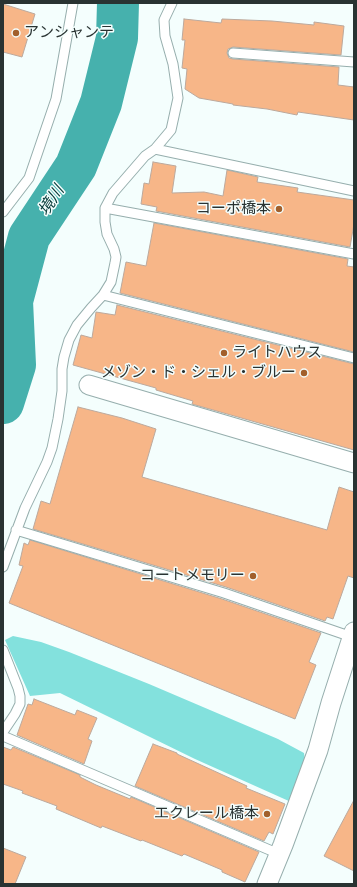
<!DOCTYPE html>
<meta charset="utf-8">
<style>
body{margin:0}
#map{position:relative;width:357px;height:887px;overflow:hidden;background:#f4fefd;font-family:Signika,sans-serif}
canvas{display:block}
.frame{position:absolute;inset:0;border:4px solid #293332;pointer-events:none}
</style>
<div id="map">
<canvas width="357" height="887"></canvas>
<div class="frame"></div>
</div>
<script>
const c = document.querySelector('canvas').getContext('2d');
c.lineJoin = 'round';
function fill(path, color) { c.fillStyle = color; c.fill(path, 'evenodd'); }
const shape = rows => new Path2D(rows.map(r => 'M' + r).join(''));
function stroke(path, color, width, dash) { c.strokeStyle = color; c.lineWidth = width; c.lineCap = dash ? 'butt' : 'round'; c.setLineDash(dash || []); c.stroke(path); }
function drawText(font, color, halo, rows, align = 'center') {
  c.font = font + ' Signika,"Noto Sans JP",sans-serif'; c.lineWidth = 3; c.setLineDash([]); c.textBaseline = 'middle'; c.strokeStyle = halo; c.fillStyle = color; for (const [text, x, y, turn = 0] of rows) {
    c.save(); c.translate(x, y); c.rotate((+turn || 0) * Math.PI / 180); c.textAlign = isNaN(turn) ? turn : align; if (halo) c.strokeText(text, 0, 0); c.fillText(text, 0, 0); c.restore();
  }
}
fill(shape([
 [13,636,41,642,69,652,149,684,278,739,304,753,305,761,291,802,195,759,60,693,30,696,5,640]
]), '#83e1dd');
stroke(shape([
 [3,403,15,365,12,301,29,237,76,166,101,103,117,38,118,3]
]), '#46b1ad', 42);
const building = shape([
 [3,4,35,14,22,57,3,52,3,4],
 [184,19,221,23,222,19,272,21,314,25,314,22,344,26,341,55,233,47,228,49,227,53,229,58,233,59,339,67,338,85,354,87,354,120,298,112,297,115,267,109,233,105,233,104,199,98,185,89,187,69,182,68,185,40,182,40,184,19],
 [153,162,176,166,172,193,204,192,223,196,227,170,258,177,257,182,298,188,297,192,354,200,354,224,350,247,156,211,157,207,141,204,144,183,149,184,153,162],
 [154,223,348,259,347,266,354,267,354,352,120,293,126,262,146,266,154,223],
 [117,305,354,364,354,450,192,404,193,401,156,390,156,388,73,365,81,335,92,338,96,312,115,315,117,305],
 [78,407,122,418,156,429,142,477,327,530,339,487,354,492,354,578,348,576,333,619,327,617,325,621,226,587,33,529,41,501,50,504,78,407],
 [30,540,222,599,321,633,309,662,316,665,295,719,9,603,23,566,19,565,24,543,28,545,30,540],
 [34,699,75,715,77,710,97,718,88,739,92,741,84,764,17,735,28,704,32,705,34,699],
 [153,744,177,753,177,754,247,786,246,788,285,804,273,834,269,832,264,841,135,786,153,744],
 [3,747,11,750,13,747,80,775,80,777,96,785,130,799,131,797,259,852,245,882,222,872,222,870,184,854,182,856,142,840,141,841,102,826,101,828,56,809,57,806,22,793,23,791,3,784,3,747],
 [354,800,354,871,324,856,354,800],
 [3,848,26,857,15,884,3,884,3,848]
]);
fill(building, '#f7b688');
stroke(building, '#bba99d', 1);
const lane = shape([
 [233,53,354,62],
 [155,149,354,191],
 [105,208,354,254],
 [3,212,29,178,56,99,73,3],
 [103,295,354,358],
 [16,530,224,593,352,637],
 [3,567,25,508,47,462,52,448,58,419,62,391,62,369,64,357,69,340,77,325,91,308,103,295,111,282,115,263,116,257,114,249,107,234,105,222,105,208,113,193,145,156,155,149,171,130,178,98,173,64,165,36,164,20,172,3],
 [3,650,18,688,20,696,20,704,15,714,3,732],
 [3,736,279,854]
]);
const street = shape([
 [89,385,354,463],
 [267,884,283,845,318,750,331,703,354,632]
]);
stroke(lane, '#96aead', 11);
stroke(street, '#96aead', 21);
stroke(lane, '#fff', 9);
stroke(street, '#fff', 19);
for (const [x, y, r, color] of [
 [16,33,4,"#a2602c"],
 [279,209,4,"#a2602c"],
 [224,353,4,"#a2602c"],
 [304,373,4,"#a2602c"],
 [253,576,4,"#a2602c"],
 [267,814,4,"#a2602c"]
]) { const dot = new Path2D(); dot.arc(x, y, r, 0, 2 * Math.PI); c.fillStyle = color; c.fill(dot); stroke(dot, '#f4fefd', 1.5); }
drawText('15px', '#293332', '#f4fefd', [
 ["アンシャンテ",24,33,"left"],
 ["コーポ橋本",271,209],
 ["ライトハウス",232,353,"left"],
 ["メゾン・ド・シェル・ブルー",296,373],
 ["コートメモリー",245,576],
 ["エクレール橋本",259,814]
], 'right');
drawText('italic 16px', '#063a38', '#f4fefd', [
 ["境川",52,201,-57]
]);
</script>
